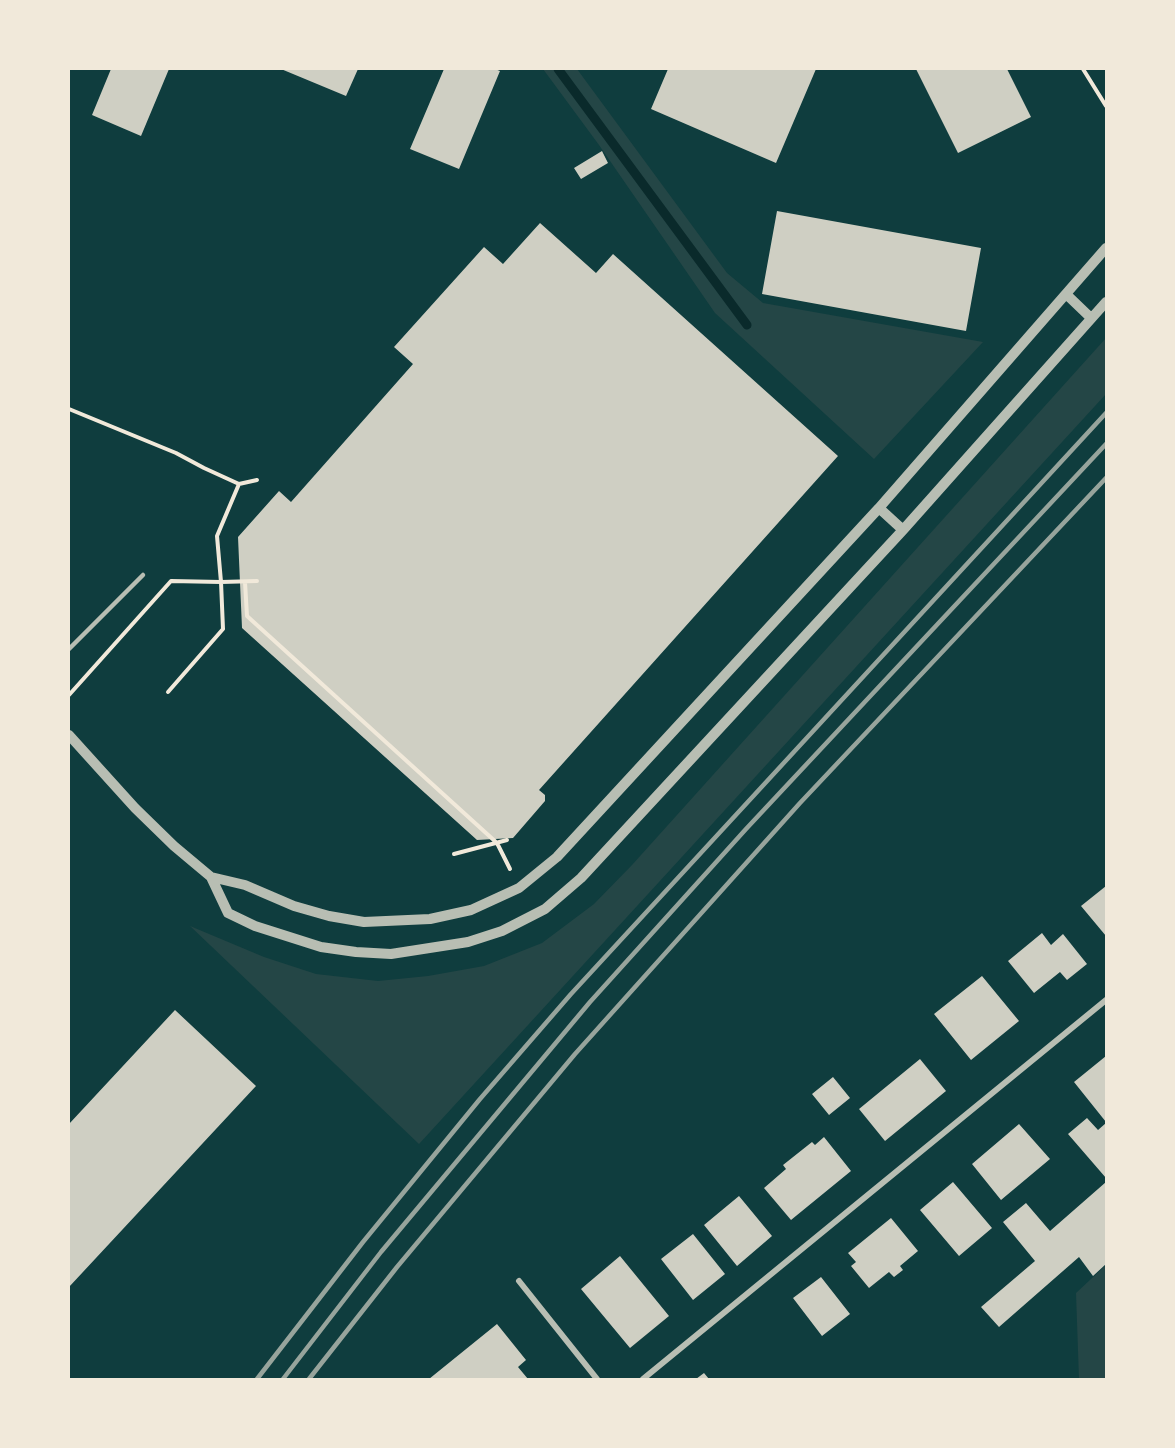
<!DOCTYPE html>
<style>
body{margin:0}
#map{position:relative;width:1175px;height:1448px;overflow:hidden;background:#0f3d3e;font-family:Commissioner,sans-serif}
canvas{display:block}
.frame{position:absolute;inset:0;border:70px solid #f1e9da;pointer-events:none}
</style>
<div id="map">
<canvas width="1175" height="1448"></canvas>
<div class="frame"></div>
</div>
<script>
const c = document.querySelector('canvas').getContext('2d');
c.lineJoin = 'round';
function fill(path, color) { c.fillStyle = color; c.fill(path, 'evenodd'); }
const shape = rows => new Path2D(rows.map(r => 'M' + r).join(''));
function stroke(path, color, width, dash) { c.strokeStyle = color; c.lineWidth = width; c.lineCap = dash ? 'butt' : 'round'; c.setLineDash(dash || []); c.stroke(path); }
fill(shape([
 [543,69,577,69,727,273,763,303,983,342,874,459,715,313,599,145],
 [1106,338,1106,394,419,1144,190,926,264,957,316,974,378,981,428,976,484,966,542,943,594,904,632,865],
 [1106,1265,1106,1379,1079,1379,1076,1293]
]), '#244646');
stroke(shape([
 [558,69,747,325]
]), '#0a2a2b', 9);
fill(shape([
 [111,69,169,69,141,136,92,115],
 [281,69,358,69,346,96],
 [444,69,495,69,500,71,459,169,410,149],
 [668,69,816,69,776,163,651,109],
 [916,69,1007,69,1031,117,958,153],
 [602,151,608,163,581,179,574,168],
 [777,211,981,248,966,331,762,294],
 [540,223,596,273,613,254,838,456,539,790,545,795,545,801,513,838,477,840,242,628,238,537,279,491,291,502,413,364,394,347,484,247,503,264],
 [1106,886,1106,936,1081,906],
 [1042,933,1051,945,1063,934,1087,964,1067,980,1060,972,1034,993,1008,961],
 [982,976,1019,1021,971,1060,934,1014],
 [175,1010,256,1086,69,1287,69,1124],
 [1106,1056,1106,1122,1074,1082],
 [920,1059,946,1091,885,1141,859,1109],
 [833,1077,850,1098,829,1115,812,1094],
 [1087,1118,1098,1130,1106,1123,1106,1178,1068,1134],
 [1019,1124,1050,1159,1001,1200,972,1164],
 [824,1137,851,1171,791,1220,764,1188,786,1169,783,1165,812,1142,815,1145],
 [953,1182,992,1228,959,1256,920,1210],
 [1106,1182,1106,1264,1093,1276,1079,1257,999,1327,981,1307,1035,1261,1003,1222,1026,1203,1050,1231],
 [739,1196,772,1236,737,1266,704,1225],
 [891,1218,918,1251,900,1266,903,1270,894,1277,889,1272,869,1288,851,1266,856,1262,848,1253],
 [693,1234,725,1274,693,1300,661,1259],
 [620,1256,669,1316,630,1348,581,1289],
 [821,1277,850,1314,822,1336,793,1298],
 [497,1324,526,1360,518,1367,528,1379,429,1379],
 [704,1373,709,1379,696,1379]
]), '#cfcfc3');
stroke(shape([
 [1083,69,1106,106],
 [69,409,176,453,204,468,239,484,217,536,221,582,171,581,69,695],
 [239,484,257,480],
 [245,582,247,616,497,843,510,869],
 [168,692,223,629,221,582,257,581],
 [454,854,507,840]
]), '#f1e9da', 4);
stroke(shape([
 [69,649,143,575]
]), '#b8beb3', 4.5);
stroke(shape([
 [519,1281,597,1379],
 [643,1379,1106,1000]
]), '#b8beb3', 6);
stroke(shape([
 [1066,294,1091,318],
 [879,508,903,530],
 [69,735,135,808,174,846,211,877,228,913,255,926,321,947,356,952,391,954,468,942,502,931,545,909,581,878,903,530,1106,302],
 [211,877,245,885,294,906,329,916,364,922,430,919,471,910,519,888,557,857,879,508,1106,248]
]), '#b8beb3', 10);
stroke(shape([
 [257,1379,363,1242,480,1099,571,994,1106,413],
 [283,1379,381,1252,590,1002,746,829,1106,444],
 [309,1379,397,1267,575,1054,800,803,1106,478]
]), '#97a49c', 4.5);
</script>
